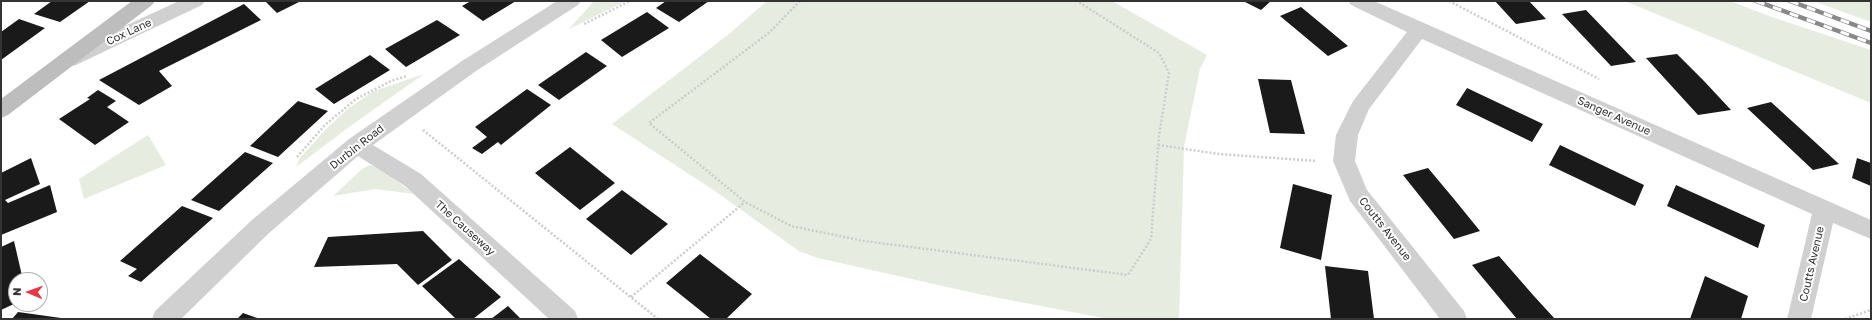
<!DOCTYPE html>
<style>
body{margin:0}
#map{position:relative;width:1872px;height:320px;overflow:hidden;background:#fff;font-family:"Golos Text",sans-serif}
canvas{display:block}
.frame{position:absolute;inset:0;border:2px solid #333;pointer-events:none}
.north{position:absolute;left:8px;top:272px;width:40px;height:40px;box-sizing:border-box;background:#fff;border:1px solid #adadad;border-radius:50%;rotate:272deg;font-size:11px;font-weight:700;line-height:16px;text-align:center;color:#333}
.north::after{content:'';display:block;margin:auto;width:14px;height:18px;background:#e63946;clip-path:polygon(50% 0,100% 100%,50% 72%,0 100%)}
</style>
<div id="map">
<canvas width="1872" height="320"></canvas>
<div class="frame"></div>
<div class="north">N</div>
</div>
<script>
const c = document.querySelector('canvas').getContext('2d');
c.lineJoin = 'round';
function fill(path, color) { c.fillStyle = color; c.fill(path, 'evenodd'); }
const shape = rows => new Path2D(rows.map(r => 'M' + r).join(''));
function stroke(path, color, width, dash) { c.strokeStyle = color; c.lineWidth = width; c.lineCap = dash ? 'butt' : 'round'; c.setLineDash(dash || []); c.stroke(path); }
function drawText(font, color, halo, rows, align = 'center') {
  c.font = font + ' "Golos Text",sans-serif'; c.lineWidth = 4; c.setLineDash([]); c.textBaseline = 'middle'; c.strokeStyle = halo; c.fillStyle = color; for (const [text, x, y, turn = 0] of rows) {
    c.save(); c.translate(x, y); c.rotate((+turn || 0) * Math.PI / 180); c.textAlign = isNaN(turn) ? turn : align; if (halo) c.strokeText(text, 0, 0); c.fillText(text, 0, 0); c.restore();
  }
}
fill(shape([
 [594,1,626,1,569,29],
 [767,1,1112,1,1207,55,1200,69,1184,147,1179,319,1109,319,983,295,818,258,799,251,712,189,612,124,729,34],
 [1625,1,1730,1,1772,17,1871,50,1871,103],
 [1813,1,1871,1,1871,22],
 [424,74,349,127,296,167,300,158,326,129,349,108,374,91],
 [148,135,166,165,84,199,79,179],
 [369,165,378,167,414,194,375,189,333,196,361,170]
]), '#e6ecdf');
fill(shape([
 [52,1,90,1,60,22,34,14],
 [265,1,301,1,277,13],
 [471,1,516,1,483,21,462,6],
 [666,1,709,1,679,22,656,8],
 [1243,1,1271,1,1261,10],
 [1495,1,1529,1,1546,19,1516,24],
 [244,4,261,20,159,71,172,86,139,105,99,80],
 [1301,7,1324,26,1348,46,1328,56,1280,16],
 [1586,10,1610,35,1636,62,1611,66,1562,14],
 [647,12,669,28,622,57,601,40],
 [19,19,45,28,1,60,1,32],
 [437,20,460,35,406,67,385,49],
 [586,52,607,66,559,100,538,85],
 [1677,54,1704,81,1731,110,1698,115,1646,58],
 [370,55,390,70,334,104,315,89],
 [1258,79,1291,80,1305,134,1270,133],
 [1467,88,1543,124,1532,142,1456,105],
 [527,89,551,105,501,145,498,142,482,154,472,148,487,137,475,127],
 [98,90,116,101,107,107,129,122,95,145,59,119,90,99,87,98],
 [298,101,328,111,278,157,250,146],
 [1771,102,1804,132,1839,164,1813,170,1747,108],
 [1560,145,1644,185,1635,206,1549,165],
 [570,147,615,183,580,210,535,173],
 [245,152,273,163,219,211,191,200],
 [31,158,40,184,5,200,8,203,50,185,57,212,1,235,1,173],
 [1857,158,1871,163,1871,186,1852,178],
 [1428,168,1454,199,1480,231,1454,239,1403,175],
 [1293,184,1332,195,1321,260,1280,248],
 [1676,185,1765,225,1758,248,1667,206],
 [622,190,668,224,631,255,586,219],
 [182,206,213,218,141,282,128,276,137,269,120,261],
 [423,231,452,260,418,285,397,264,314,267,328,237],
 [14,241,23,280,16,280,16,303,1,310,1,247],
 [700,254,752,294,726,319,711,319,666,283],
 [1499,256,1533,295,1555,319,1517,319,1472,265],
 [459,259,501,297,473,319,456,319,422,286],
 [1325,266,1368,271,1374,319,1331,319],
 [1705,276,1748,296,1741,319,1690,319],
 [508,306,521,319,491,319],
 [18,312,61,318,61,319,12,319],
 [243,313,260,319,237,319]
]), '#1a1a1a');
stroke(shape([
 [800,1,770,32,649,123,745,202,791,226,864,241,1128,275,1151,239,1159,136,1169,73,1159,53,1077,1],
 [1449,1,1599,79],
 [584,24,630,1],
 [423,130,658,319],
 [1158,145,1219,154,1317,161],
 [297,157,325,125,356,99,391,81,407,76],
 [631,297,745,202],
 [1845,319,1871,310]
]), '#cdcdcd', 2.5, [2, 2]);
fill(shape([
 [179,1,205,1,202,5,76,65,69,67,62,65,59,60,62,55,179,1],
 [557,1,581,1,578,5,476,71,373,145,421,174,575,311,578,319,549,319,405,186,358,156,268,234,181,319,152,319,155,311,252,220,349,139,462,61,557,1],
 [1348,1,1374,1,1871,220,1871,239,1833,223,1811,319,1787,319,1812,214,1422,39,1369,109,1358,135,1355,161,1367,190,1464,311,1467,319,1440,319,1350,201,1333,161,1336,135,1353,101,1407,32,1351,5,1348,1]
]), '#d0d0d0');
fill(shape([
 [132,1,155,1,152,5,8,115,1,118,1,99,132,1]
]), '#bdbdbd');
const rail = shape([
 [1756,1,1871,43],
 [1790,1,1871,31]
]);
stroke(rail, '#888', 4.5);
stroke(rail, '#fff', 3, [9]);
drawText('11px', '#333', '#fff', [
 ["Cox Lane",129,32,-25],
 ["Sanger Avenue",1614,116,24],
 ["Durbin Road",357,147,-38],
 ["The Causeway",465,228,42],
 ["Coutts Avenue",1385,229,52],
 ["Coutts Avenue",1812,264,-77]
]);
</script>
